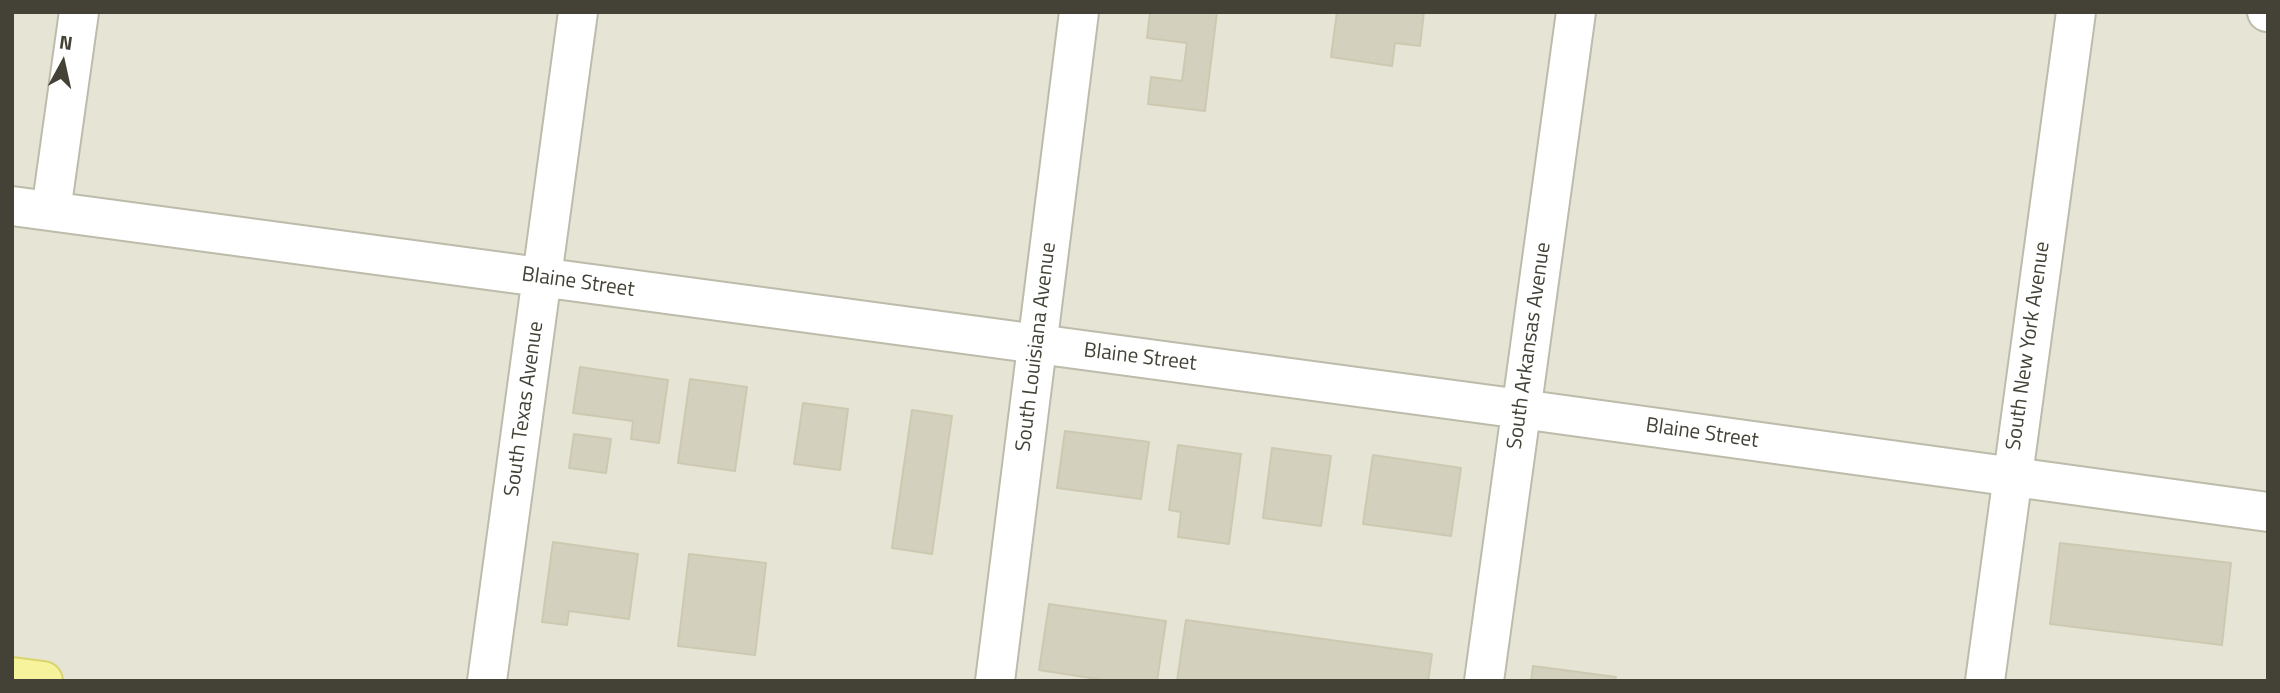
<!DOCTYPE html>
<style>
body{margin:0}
#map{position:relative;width:2280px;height:693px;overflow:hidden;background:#f2f1e7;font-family:"Titillium Web",sans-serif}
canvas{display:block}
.frame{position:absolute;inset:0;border:14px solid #444236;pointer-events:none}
.north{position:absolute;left:28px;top:28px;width:70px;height:70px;-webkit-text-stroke:5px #fff;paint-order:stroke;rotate:8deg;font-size:19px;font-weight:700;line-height:28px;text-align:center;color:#444236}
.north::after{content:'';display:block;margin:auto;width:24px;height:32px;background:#444236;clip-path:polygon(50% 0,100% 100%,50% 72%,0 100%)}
</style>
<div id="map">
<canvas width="2280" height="693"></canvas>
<div class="frame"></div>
<div class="north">N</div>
</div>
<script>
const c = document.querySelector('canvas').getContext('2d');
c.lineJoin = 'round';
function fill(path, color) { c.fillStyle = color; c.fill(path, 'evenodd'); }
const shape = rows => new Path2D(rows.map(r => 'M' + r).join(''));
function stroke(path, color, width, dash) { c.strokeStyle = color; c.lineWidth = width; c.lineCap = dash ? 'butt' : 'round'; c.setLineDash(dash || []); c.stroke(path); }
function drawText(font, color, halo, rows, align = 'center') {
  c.font = font + ' "Titillium Web",sans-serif'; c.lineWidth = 6; c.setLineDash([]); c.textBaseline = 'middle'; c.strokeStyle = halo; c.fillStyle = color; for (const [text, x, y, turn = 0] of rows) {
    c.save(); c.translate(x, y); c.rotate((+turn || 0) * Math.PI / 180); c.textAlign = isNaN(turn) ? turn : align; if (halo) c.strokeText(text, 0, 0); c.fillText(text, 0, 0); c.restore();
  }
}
fill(shape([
 [12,12,2268,12,2268,681,12,681]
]), '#e6e4d5');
const building = shape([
 [1150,12,1217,12,1205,111,1148,104,1151,77,1182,81,1187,43,1147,38,1150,12],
 [1337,12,1424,12,1420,46,1395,43,1392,66,1331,57,1337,12],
 [580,367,668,380,659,443,631,439,633,421,573,413,580,367],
 [690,379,747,387,735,471,678,463,690,379],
 [803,403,848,409,840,470,794,464,803,403],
 [912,410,952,416,932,554,892,548,912,410],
 [1065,431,1149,442,1141,499,1057,488,1065,431],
 [574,434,611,439,606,473,569,468,574,434],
 [1178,445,1241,454,1229,544,1178,537,1181,512,1169,510,1178,445],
 [1272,448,1331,456,1321,526,1263,518,1272,448],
 [1373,455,1461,468,1451,536,1363,524,1373,455],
 [553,542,638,554,629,619,569,611,567,625,542,622,553,542],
 [2060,543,2231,563,2222,645,2050,624,2060,543],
 [689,554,766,563,755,655,678,646,689,554],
 [1049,604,1166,621,1157,681,1110,681,1039,670,1049,604],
 [1186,620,1432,654,1428,681,1177,681,1186,620],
 [1533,666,1616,677,1615,681,1531,681,1533,666]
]);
fill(building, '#d3d0bd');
stroke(building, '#cdc9b1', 2);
const minor = shape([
 [2267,12,2268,12],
 [12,206,1521,409,2268,512],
 [51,211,79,12],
 [487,681,578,12],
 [995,681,1079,12],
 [1484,681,1576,12],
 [1985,681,2076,12]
]);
const major = shape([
 [12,677,43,681]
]);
stroke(minor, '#bdbbaa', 42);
stroke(major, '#dad46d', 42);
stroke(minor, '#fff', 38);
stroke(major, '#f6f39c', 38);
drawText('21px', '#444236', '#fff', [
 ["Blaine Street",578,283,8],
 ["South Arkansas Avenue",1530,346,-82],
 ["South New York Avenue",2029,346,-82],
 ["South Louisiana Avenue",1037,347,-83],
 ["Blaine Street",1140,358,7],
 ["South Texas Avenue",525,409,-82],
 ["Blaine Street",1702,434,8]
]);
</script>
